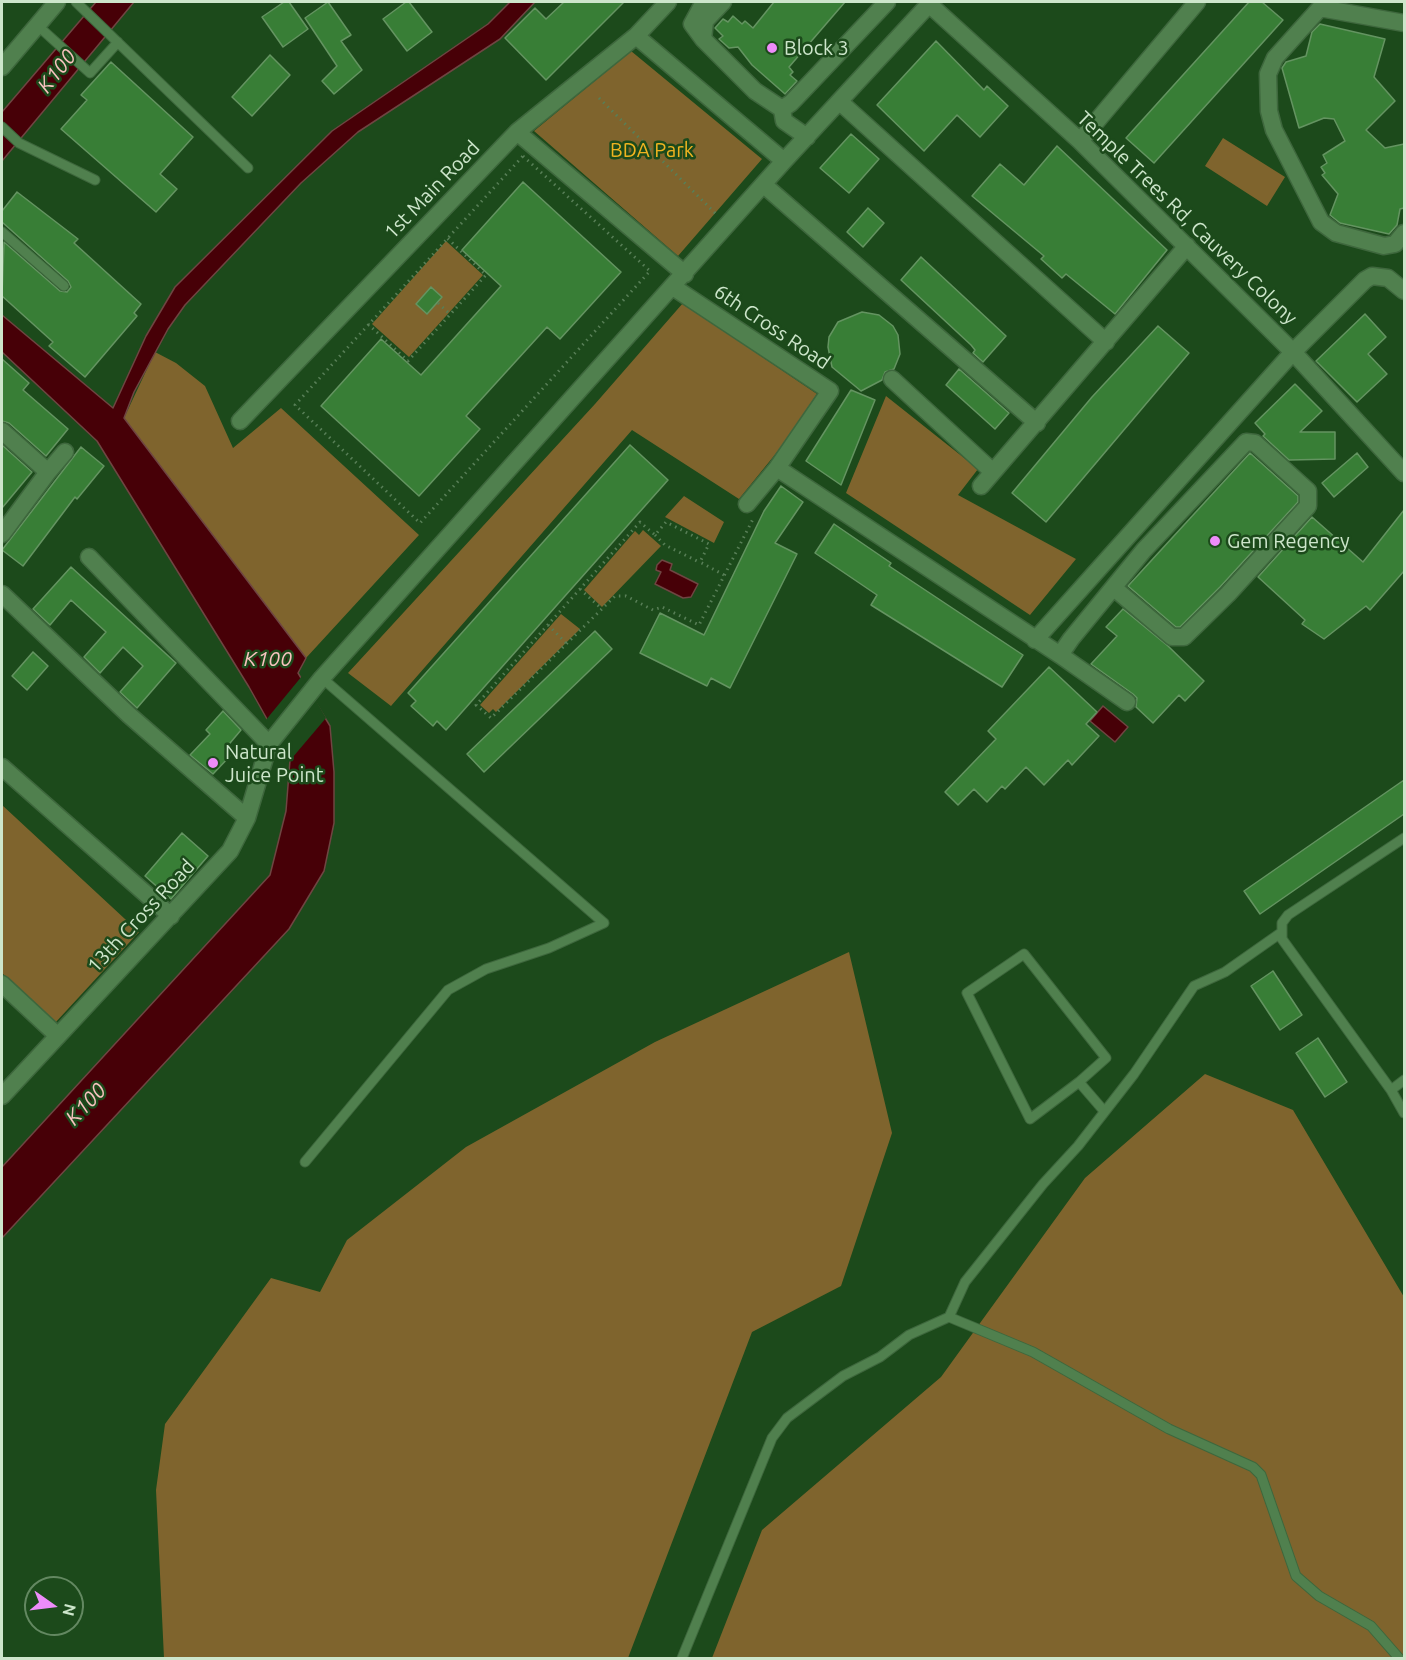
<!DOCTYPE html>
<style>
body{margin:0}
#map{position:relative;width:1406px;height:1660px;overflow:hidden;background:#1c4a1b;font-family:Ubuntu,sans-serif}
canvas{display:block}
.frame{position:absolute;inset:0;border:3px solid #cde6cb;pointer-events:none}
.north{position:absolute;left:24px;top:1576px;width:60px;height:60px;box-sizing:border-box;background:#1c4a1b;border:2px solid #638861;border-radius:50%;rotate:104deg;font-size:16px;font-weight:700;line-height:24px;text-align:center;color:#cde6cb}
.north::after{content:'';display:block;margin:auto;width:21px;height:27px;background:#ed8cf9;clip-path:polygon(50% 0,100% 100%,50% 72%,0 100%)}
</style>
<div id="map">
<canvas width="1406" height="1660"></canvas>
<div class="frame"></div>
<div class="north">N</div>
</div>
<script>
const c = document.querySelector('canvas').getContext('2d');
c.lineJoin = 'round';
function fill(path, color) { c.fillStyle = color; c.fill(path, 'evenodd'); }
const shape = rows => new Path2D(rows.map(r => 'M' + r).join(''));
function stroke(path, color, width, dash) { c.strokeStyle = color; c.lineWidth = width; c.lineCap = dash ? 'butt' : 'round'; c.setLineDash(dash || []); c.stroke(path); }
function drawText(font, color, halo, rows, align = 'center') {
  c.font = font + ' Ubuntu,sans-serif'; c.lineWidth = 5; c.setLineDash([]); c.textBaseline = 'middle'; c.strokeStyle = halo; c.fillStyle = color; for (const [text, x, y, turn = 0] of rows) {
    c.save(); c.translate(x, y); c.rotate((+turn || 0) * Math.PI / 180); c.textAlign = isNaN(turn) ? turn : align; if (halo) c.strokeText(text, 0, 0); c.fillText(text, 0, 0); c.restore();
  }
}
fill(shape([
 [631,51,762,159,678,256,534,131],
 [1223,138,1285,177,1267,206,1205,166],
 [446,241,483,275,409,357,372,324],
 [683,303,817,394,782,446,739,499,632,430,391,706,348,673,595,404],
 [155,352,176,363,205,386,233,448,281,408,419,535,306,658,124,418],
 [886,396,978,469,958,495,1076,559,1030,615,846,493],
 [684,496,724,522,714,543,665,517],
 [643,530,661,546,602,607,584,590,635,531,639,535],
 [561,614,580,629,496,712,493,709,489,713,480,705],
 [2,805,139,932,55,1023,2,973],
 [849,952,892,1133,841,1286,752,1332,628,1658,164,1658,156,1490,165,1424,271,1278,320,1292,347,1240,466,1147,655,1042],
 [1205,1074,1293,1110,1404,1297,1404,1658,712,1658,762,1530,941,1377,1085,1178]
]), '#7f642d');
const water = shape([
 [96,2,134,2,2,161,2,112,96,2],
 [510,2,535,2,500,39,358,132,301,183,185,305,168,329,134,392,124,418,306,658,298,673,330,726,334,772,334,823,324,871,289,929,2,1238,2,1167,270,875,286,811,290,760,249,687,97,441,2,352,2,315,113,408,146,336,175,287,332,131,488,24,510,2],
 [662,560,672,564,670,570,698,584,691,597,683,598,655,584,661,572,656,570,657,565,662,560],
 [1103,706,1128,727,1115,742,1090,721,1103,706]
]);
fill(water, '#470007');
stroke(water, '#6f4542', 1.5);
fill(shape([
 [302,676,326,718,287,764,265,721]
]), '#1c4a1b');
const building = shape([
 [284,2,289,2,308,29,283,47,262,17,284,2],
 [328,2,351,35,341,41,362,70,334,94,322,81,337,66,305,18,328,2],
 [406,2,409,2,432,32,407,51,383,19,406,2],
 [564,2,624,2,546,80,505,38,535,8,546,19,564,2],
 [774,2,845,2,789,67,793,72,790,75,797,81,785,94,752,65,738,47,729,48,719,39,723,36,715,28,723,19,728,22,733,16,742,24,745,21,753,28,774,2],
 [1249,2,1262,2,1283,20,1154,163,1126,138,1249,2],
 [1320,24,1385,39,1374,77,1395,101,1366,130,1385,148,1404,144,1404,208,1400,209,1397,225,1389,234,1340,223,1330,215,1338,194,1322,175,1325,173,1321,167,1327,163,1323,155,1345,141,1334,119,1324,118,1299,128,1282,68,1286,62,1306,56,1312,32,1320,24],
 [936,41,984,90,987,86,1008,106,980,137,957,115,924,151,877,105,936,41],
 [270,55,290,75,252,116,232,97,270,55],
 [111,62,193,137,160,174,177,189,156,212,61,129,87,100,81,95,111,62],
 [851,134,879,159,849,193,820,168,851,134],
 [1057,146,1167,250,1115,314,1066,274,1062,278,1041,259,1044,256,972,196,1000,164,1024,185,1057,146],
 [523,182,621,272,560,339,547,327,466,416,480,429,419,496,321,406,381,339,421,375,501,286,462,250,523,182],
 [17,192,78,239,74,243,141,304,134,313,137,316,85,377,49,346,53,342,2,296,4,242,60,291,67,292,71,287,68,281,2,222,2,211,17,192],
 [868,208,884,223,863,247,847,232,868,208],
 [921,257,1006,336,983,362,973,353,975,350,971,345,901,280,921,257],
 [431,287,442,297,427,314,416,304,431,287],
 [862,312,879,315,893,326,898,335,900,354,894,369,885,372,882,380,861,391,832,367,828,347,829,337,838,322,862,312],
 [1365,314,1386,337,1368,354,1387,374,1357,402,1316,361,1365,314],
 [1158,326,1189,353,1046,522,1012,493,1092,397,1158,326],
 [2,359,29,383,23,390,68,429,46,456,9,423,2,421,2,359],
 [959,369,1009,413,995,429,946,385,959,369],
 [1295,384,1322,411,1300,432,1335,432,1335,459,1289,460,1263,436,1265,434,1255,423,1295,384],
 [851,390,875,400,841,485,806,461,851,390],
 [2,445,32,472,2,508,2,445],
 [630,445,668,480,446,730,437,721,433,726,411,706,416,701,408,693,630,445],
 [81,447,104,466,77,499,75,497,23,566,2,550,81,447],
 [1250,453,1298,496,1298,502,1220,587,1180,627,1176,627,1128,586,1250,453],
 [1357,453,1368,467,1334,497,1322,483,1357,453],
 [781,486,803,502,775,543,797,554,730,688,711,678,707,686,640,653,660,613,704,635,764,511,781,486],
 [1404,510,1404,571,1370,610,1366,606,1324,639,1302,624,1305,620,1258,577,1312,517,1363,562,1404,510],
 [834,524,891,563,889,566,1023,655,1002,687,871,605,877,595,815,553,834,524],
 [71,567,176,663,137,708,120,692,143,666,123,647,100,673,84,657,106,632,71,600,50,625,33,609,71,567],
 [1123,609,1168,646,1204,681,1185,701,1179,695,1153,723,1136,707,1137,698,1133,694,1091,664,1117,636,1106,627,1123,609],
 [595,631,612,649,484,772,467,754,595,631],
 [33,652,48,666,27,690,12,676,33,652],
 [1049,667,1097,712,1086,724,1099,736,1072,765,1068,760,1044,785,1026,767,1005,789,1002,786,987,802,974,789,958,805,945,792,996,739,988,731,1049,667],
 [223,711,241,730,225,749,231,755,213,774,190,755,210,734,206,730,223,711],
 [1404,780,1404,814,1260,914,1244,891,1404,780],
 [182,833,208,856,171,899,145,876,182,833],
 [1273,971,1302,1015,1280,1030,1251,986,1273,971],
 [1318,1038,1347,1082,1325,1097,1296,1053,1318,1038]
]);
fill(building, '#387e36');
stroke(building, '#649461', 1.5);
const service = shape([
 [76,2,248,168],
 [37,25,90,73,118,42],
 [2,127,19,143,95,180],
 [2,232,64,286],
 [1404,838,1288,915,1282,923,1282,939,1391,1090,1404,1080],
 [1079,1082,1030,1119,967,993,1024,954,1106,1058,1079,1082,1104,1111],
 [1391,1090,1404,1113],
 [305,1162,448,990,486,969,549,948,604,923,322,678],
 [949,1317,1033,1352,1169,1429,1253,1467,1261,1475,1296,1576,1319,1596,1371,1626,1399,1658],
 [682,1658,772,1438,787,1418,843,1376,880,1357,909,1335,949,1317,965,1282,1043,1184,1078,1146,1134,1074,1194,986,1225,972,1282,932]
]);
const minor = shape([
 [723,2,705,21,703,39,755,91,782,109],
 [929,4,1080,141,1293,352,1404,473],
 [1404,23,1320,8,1275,58,1268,74,1269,111,1274,130,1321,222,1336,233,1384,246,1395,244,1404,233],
 [636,36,784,161],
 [703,39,692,24,704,2],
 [840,102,1106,342],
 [782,109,791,103,887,2],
 [782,109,784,121,807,137],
 [517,132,685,274],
 [1080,141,1197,2],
 [764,185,1037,423],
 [673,287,830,391,777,468,747,504],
 [892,379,993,472],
 [240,421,517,132,636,36,668,2],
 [2,431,48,472,2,534],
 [777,468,1060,655,1071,639,1144,550,1246,442,1255,443,1308,491,1308,506,1228,594,1184,637,1172,637,1114,588],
 [48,472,65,452],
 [981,486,1187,246],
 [89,557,269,744],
 [2,594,129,715,247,818],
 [1035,640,1293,352,1365,280,1372,276,1388,278,1404,291],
 [1060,655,1127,702],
 [2,767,171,916],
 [2,984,58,1036],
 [2,1096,230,851,247,818,269,744,322,678,784,161,931,2]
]);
const tertiary = shape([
 [2,67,57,2]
]);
stroke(service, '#3e673d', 11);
stroke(minor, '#3e673d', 19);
stroke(tertiary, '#3e673d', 19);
stroke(shape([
 [599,98,716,214],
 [523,156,650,271,420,523,295,405,523,156],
 [438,303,450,314],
 [368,324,408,361,486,275,446,237],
 [655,535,665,545,699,562],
 [724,575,700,562,709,544,666,522,655,535,640,522,476,705,491,718,615,596,626,596,653,610,662,607,699,625,753,519],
 [580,589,602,609],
 [548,625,567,644]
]), '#587f57', 3, [1.5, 4.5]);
stroke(service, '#50804e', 9);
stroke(minor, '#50804e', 16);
stroke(tertiary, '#50804e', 16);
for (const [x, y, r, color] of [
 [772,48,6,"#ed8cf9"],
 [1215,541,6,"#ed8cf9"],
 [213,763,6,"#ed8cf9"]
]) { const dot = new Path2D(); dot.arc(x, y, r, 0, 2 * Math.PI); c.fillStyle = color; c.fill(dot); stroke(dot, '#1c4a1b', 2); }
drawText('20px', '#cde6cb', '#1c4a1b', [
 ["Block 3",784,48],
 ["Gem Regency",1227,541],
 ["Natural",225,752],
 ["Juice Point",225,775]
], 'left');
drawText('20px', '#f0b320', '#1c4a1b', [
 ["BDA Park",652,150]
]);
drawText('20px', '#cde6cb', '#1c4a1b', [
 ["1st Main Road",432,190,-46],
 ["Temple Trees Rd, Cauvery Colony",1187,218,44],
 ["6th Cross Road",772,327,34],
 ["13th Cross Road",141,916,-47]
]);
drawText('italic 21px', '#fac3c0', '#1c4a1b', [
 ["K100",57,71,-52],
 ["K100",268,659],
 ["K100",86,1104,-47]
]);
</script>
